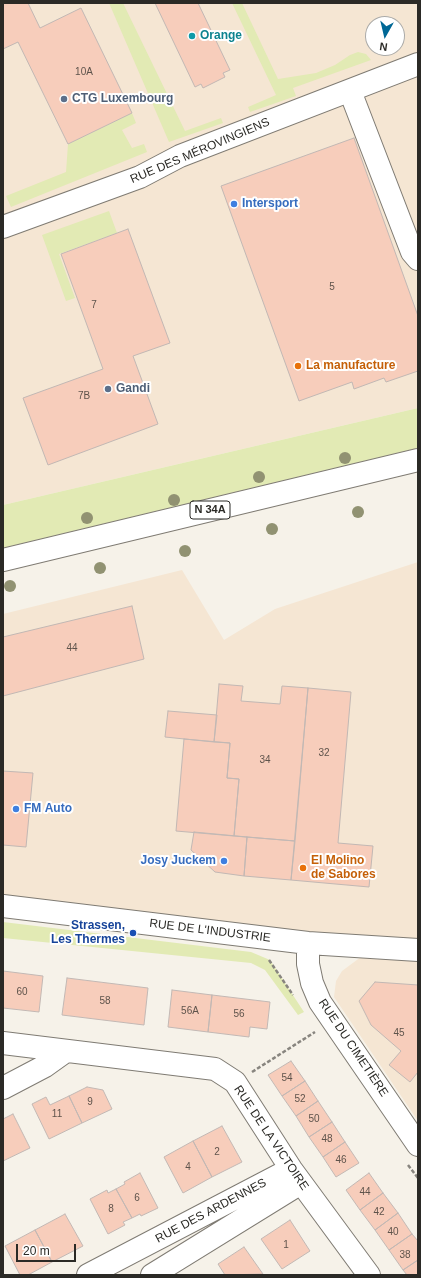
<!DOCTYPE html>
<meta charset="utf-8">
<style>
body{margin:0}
#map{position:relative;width:421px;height:1278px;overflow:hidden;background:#f6f2e9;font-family:Helvetica,sans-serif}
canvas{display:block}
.frame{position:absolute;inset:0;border:4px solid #2b2a26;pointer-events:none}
.north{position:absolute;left:365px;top:16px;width:40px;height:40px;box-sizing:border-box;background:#fff;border:1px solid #aaaaa8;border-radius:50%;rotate:188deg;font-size:11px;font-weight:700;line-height:16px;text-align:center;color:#2b2a26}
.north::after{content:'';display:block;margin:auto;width:14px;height:18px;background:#006896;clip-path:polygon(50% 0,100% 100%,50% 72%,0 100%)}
.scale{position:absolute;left:16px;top:1244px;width:60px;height:18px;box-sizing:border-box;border:2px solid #2b2a26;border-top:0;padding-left:5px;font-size:12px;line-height:14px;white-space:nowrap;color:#2b2a26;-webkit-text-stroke:3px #fff;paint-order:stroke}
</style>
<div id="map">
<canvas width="421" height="1278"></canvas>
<div class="frame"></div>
<div class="north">N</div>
<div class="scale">20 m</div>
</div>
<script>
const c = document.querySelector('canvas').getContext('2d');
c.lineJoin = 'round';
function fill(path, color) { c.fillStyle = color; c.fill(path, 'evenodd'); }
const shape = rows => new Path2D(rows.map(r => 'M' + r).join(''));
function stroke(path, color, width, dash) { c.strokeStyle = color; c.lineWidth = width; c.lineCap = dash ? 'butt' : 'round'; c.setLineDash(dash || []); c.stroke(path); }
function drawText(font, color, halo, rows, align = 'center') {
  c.font = font + ' Helvetica,sans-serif'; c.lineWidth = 4; c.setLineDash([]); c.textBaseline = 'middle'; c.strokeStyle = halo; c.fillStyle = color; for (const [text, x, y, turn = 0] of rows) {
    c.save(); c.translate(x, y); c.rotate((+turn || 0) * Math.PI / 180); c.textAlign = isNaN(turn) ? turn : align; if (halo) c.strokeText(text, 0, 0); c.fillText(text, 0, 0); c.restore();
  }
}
fill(shape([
 [3,3,418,3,418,408,3,505],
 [373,24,397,24,397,48,373,48],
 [418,562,418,1121,334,997,336,981,342,971,373,948,3,906,3,614,182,570,224,640,275,609]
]), '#f5e6d3');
fill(shape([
 [109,3,123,3,185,131,221,118,223,123,169,142],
 [232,3,242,3,278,79,316,73,335,65,350,55,358,52,366,54,371,60,293,88,296,96,250,112,248,107,276,95],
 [132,113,136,123,122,130,132,148,144,144,147,152,11,207,6,196,66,172,68,144],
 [109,211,117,233,59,254,75,298,66,301,42,235],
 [418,408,418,448,3,548,3,505],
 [3,922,251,952,270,960,304,1012,298,1015,265,970,251,963,3,938]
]), '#e2eab4');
const building = shape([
 [3,3,28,3,40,28,81,8,132,113,68,144,18,42,3,49,3,3],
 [155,3,198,3,230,70,223,73,225,77,203,88,201,84,195,87,155,3],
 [354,138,418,316,418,371,386,382,384,378,354,389,352,382,299,401,221,186,354,138],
 [128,229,170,343,133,356,158,424,48,465,23,398,103,369,61,254,128,229],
 [132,606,144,659,3,696,3,637,132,606],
 [219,684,243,686,241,701,280,704,282,686,308,688,295,841,234,836,239,779,227,778,230,743,214,742,219,684],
 [308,688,351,692,338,843,373,846,369,887,291,880,308,688],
 [168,711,217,715,214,742,165,737,168,711],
 [184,739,230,743,227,778,239,779,234,836,176,831,184,739],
 [3,771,33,773,26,847,3,845,3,771],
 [194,832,247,837,244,876,215,872,191,850,194,832],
 [247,837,295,841,291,880,244,876,247,837],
 [3,971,43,976,39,1012,3,1008,3,971],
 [67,978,148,988,144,1025,62,1015,67,978],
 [375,982,418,985,418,1072,410,1082,389,1065,401,1051,371,1025,359,1001,375,982],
 [172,990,212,995,208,1032,168,1027,172,990],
 [212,995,270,1002,267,1029,250,1027,249,1037,208,1032,212,995],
 [291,1061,305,1081,282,1096,268,1075,291,1061],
 [305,1081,318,1101,296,1116,282,1096,305,1081],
 [87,1087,103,1090,112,1109,82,1123,69,1096,87,1087],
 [69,1096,82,1123,49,1139,32,1104,46,1097,50,1105,69,1096],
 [318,1101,332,1122,309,1137,296,1116,318,1101],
 [13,1114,30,1148,3,1161,3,1119,13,1114],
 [332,1122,345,1142,323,1157,309,1137,332,1122],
 [222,1126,242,1162,212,1177,193,1141,222,1126],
 [193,1141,212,1177,183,1193,164,1157,193,1141],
 [345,1142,359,1163,336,1177,323,1157,345,1142],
 [140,1173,158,1208,141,1216,140,1214,132,1218,116,1189,125,1184,124,1182,140,1173],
 [369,1173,383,1193,360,1210,346,1190,369,1173],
 [116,1189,132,1218,123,1222,125,1225,108,1234,90,1199,107,1190,108,1193,116,1189],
 [383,1193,398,1213,375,1230,360,1210,383,1193],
 [398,1213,412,1234,389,1250,375,1230,398,1213],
 [65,1214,83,1246,52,1262,35,1230,65,1214],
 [290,1220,310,1251,282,1269,261,1239,290,1220],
 [35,1230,52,1262,28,1275,20,1275,5,1246,35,1230],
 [412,1234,418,1241,418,1260,403,1270,389,1250,412,1234],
 [244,1247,263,1274,225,1275,218,1264,244,1247],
 [418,1260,418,1275,407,1275,403,1270,418,1260]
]);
fill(building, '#f7cdbb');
stroke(building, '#c2b8b4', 1);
const minor = shape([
 [350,91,412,252,418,259],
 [3,227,140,177,180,156,418,64],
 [3,906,308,943,418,950],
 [308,943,308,964,312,983,320,1002,418,1145],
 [3,1043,215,1069,235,1082,291,1169,369,1275],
 [3,1088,45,1066,66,1051],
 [88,1275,291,1169],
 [152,1275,301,1183]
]);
const major = shape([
 [3,560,418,460]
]);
stroke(minor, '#7f7b73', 24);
stroke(major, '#7f7b73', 24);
stroke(shape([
 [269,960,293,995],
 [252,1072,315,1032],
 [408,1165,418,1178]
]), '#88857f', 2.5, [4, 2]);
stroke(minor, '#fff', 22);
stroke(major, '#fff', 22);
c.fillStyle = '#919272';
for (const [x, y] of [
 [345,458],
 [259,477],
 [174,500],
 [358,512],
 [87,518],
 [272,529],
 [185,551],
 [100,568],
 [10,586]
]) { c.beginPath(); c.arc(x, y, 6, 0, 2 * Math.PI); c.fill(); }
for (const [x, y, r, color] of [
 [192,36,4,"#0f9aa8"],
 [64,99,4,"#5c6f8a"],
 [234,204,4,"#3f7fe0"],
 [298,366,4,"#e8710a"],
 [108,389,4,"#5c6f8a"],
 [16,809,4,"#3f7fe0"],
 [224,861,4,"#3f7fe0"],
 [303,868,4,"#e8710a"],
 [133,933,4,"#1a4fb4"]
]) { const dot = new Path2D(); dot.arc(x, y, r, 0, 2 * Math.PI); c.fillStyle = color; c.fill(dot); stroke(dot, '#fff', 1.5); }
drawText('10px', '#5e534b', null, [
 ["10A",84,72],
 ["5",332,287],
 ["7",94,305],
 ["7B",84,396],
 ["44",72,648],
 ["32",324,753],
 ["34",265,760],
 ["60",22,992],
 ["58",105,1001],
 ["56A",190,1011],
 ["56",239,1014],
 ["45",399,1033],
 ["54",287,1078],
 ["52",300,1099],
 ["9",90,1102],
 ["11",57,1114],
 ["50",314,1119],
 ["48",327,1139],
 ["2",217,1152],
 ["46",341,1160],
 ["4",188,1167],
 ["44",365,1192],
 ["6",137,1198],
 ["8",111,1209],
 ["42",379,1212],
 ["40",393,1232],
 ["1",286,1245],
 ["38",405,1255]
]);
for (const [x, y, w] of [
 [210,510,40]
]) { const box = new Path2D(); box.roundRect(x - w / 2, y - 9, w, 18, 3); c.fillStyle = '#fff'; c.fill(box); stroke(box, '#2b2a26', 1); }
drawText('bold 11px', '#2b2a26', null, [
 ["N 34A",210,510]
]);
drawText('bold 12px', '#0d838f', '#fff', [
 ["Orange",200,36]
], 'left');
drawText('bold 12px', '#4e5e75', '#fff', [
 ["CTG Luxembourg",72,99],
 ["Gandi",116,389]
], 'left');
drawText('12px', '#2b2a26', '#fff', [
 ["RUE DES MÉROVINGIENS",200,151,-23],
 ["RUE DE L'INDUSTRIE",210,931,7],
 ["RUE DU CIMETIÈRE",353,1048,56],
 ["RUE DE LA VICTOIRE",271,1138,56],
 ["RUE DES ARDENNES",211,1211,-28]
]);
drawText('bold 12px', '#366cbe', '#fff', [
 ["Intersport",242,204],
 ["FM Auto",24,809],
 ["Josy Juckem",216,861,"right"]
], 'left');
drawText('bold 12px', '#c56008', '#fff', [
 ["La manufacture",306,366],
 ["El Molino",311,861],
 ["de Sabores",311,875]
], 'left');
drawText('bold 12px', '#164399', '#fff', [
 ["Strassen,",125,926],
 ["Les Thermes",125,940]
], 'right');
</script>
